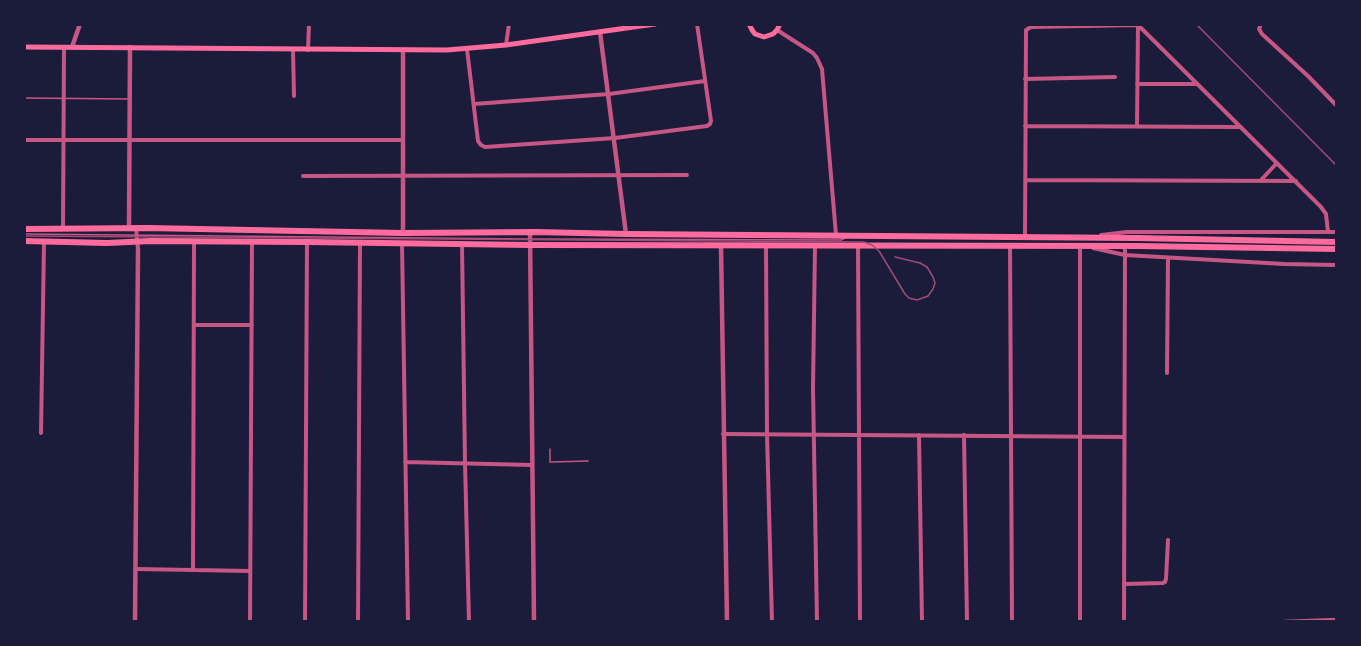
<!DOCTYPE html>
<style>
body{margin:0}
#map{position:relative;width:1361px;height:646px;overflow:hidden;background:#1b1b3a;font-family:"Times New Roman",serif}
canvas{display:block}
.frame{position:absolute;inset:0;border:26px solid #1b1b3a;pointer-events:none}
</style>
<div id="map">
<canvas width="1361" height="646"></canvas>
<div class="frame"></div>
</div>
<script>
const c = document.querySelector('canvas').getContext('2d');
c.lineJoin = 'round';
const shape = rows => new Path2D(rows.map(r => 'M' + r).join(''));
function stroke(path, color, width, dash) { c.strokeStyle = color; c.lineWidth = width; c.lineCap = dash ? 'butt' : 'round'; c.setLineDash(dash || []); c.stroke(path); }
stroke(shape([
 [24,98,129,99],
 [24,234,528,239],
 [532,239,841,240,845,238],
 [550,449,550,462,588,461]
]), '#c65784', 1.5);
stroke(shape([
 [1261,24,1259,29,1262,34,1308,76,1337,106],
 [777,30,813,53,817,58,822,69,836,235],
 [506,45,509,24],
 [467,49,478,141,481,145,485,147,615,138,707,126,710,124,711,121,697,24],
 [293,50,294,96],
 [308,50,309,24],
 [1025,79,1115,77],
 [1137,84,1197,84],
 [474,104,609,94,705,81],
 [1025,126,1240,127],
 [1137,127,1138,25],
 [24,140,403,140],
 [303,176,687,175],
 [1025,180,1296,181],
 [1261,180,1277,163],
 [63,228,64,47],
 [136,228,138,249],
 [1101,235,1127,232,1337,232],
 [1025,237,1026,30,1031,27,1138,25,1321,207,1326,214,1328,232],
 [402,243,408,622],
 [462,244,465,463,469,622],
 [766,246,767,434,772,622],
 [815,246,813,388,817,622],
 [858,246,860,622],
 [1010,246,1012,622],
 [1093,248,1125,255,1284,264,1337,265],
 [194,325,252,325],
 [1167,373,1168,258],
 [41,433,44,242],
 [723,434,1124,437],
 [919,435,922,622],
 [964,435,967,622],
 [405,462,532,465],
 [136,569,250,571],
 [193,569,194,242],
 [1124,584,1163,583,1165,582,1166,579,1168,540],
 [250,622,252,242],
 [305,622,307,242],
 [358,622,360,243],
 [1080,622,1080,246],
 [1124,622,1125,246]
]), '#c65784', 4);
stroke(shape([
 [600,32,626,234],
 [72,47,80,24],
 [403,51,403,233],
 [129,229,130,47],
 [530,232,534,622],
 [721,246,727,622],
 [135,622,138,249],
 [1284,622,1337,620]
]), '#c65784', 4.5);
stroke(shape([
 [749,24,752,30,755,34,764,37,773,34,777,30,780,24],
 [24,47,447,50,506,45,655,24]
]), '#ff6b9d', 5);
stroke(shape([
 [24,229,148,228,403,233,536,232,626,234,1137,238],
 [24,241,107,243,150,241,307,242,530,245,1137,246]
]), '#ff6b9d', 6);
stroke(shape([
 [1137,238,1337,242],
 [1137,246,1337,249]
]), '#ff6b9d', 6);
stroke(shape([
 [24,236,864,242,872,245,879,251,905,294,909,298,917,300,928,296,933,289,935,283,933,277,927,267,920,263,895,257]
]), '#a44b75', 1.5);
stroke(shape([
 [1196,24,1337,166]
]), '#a44b75', 1.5);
</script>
